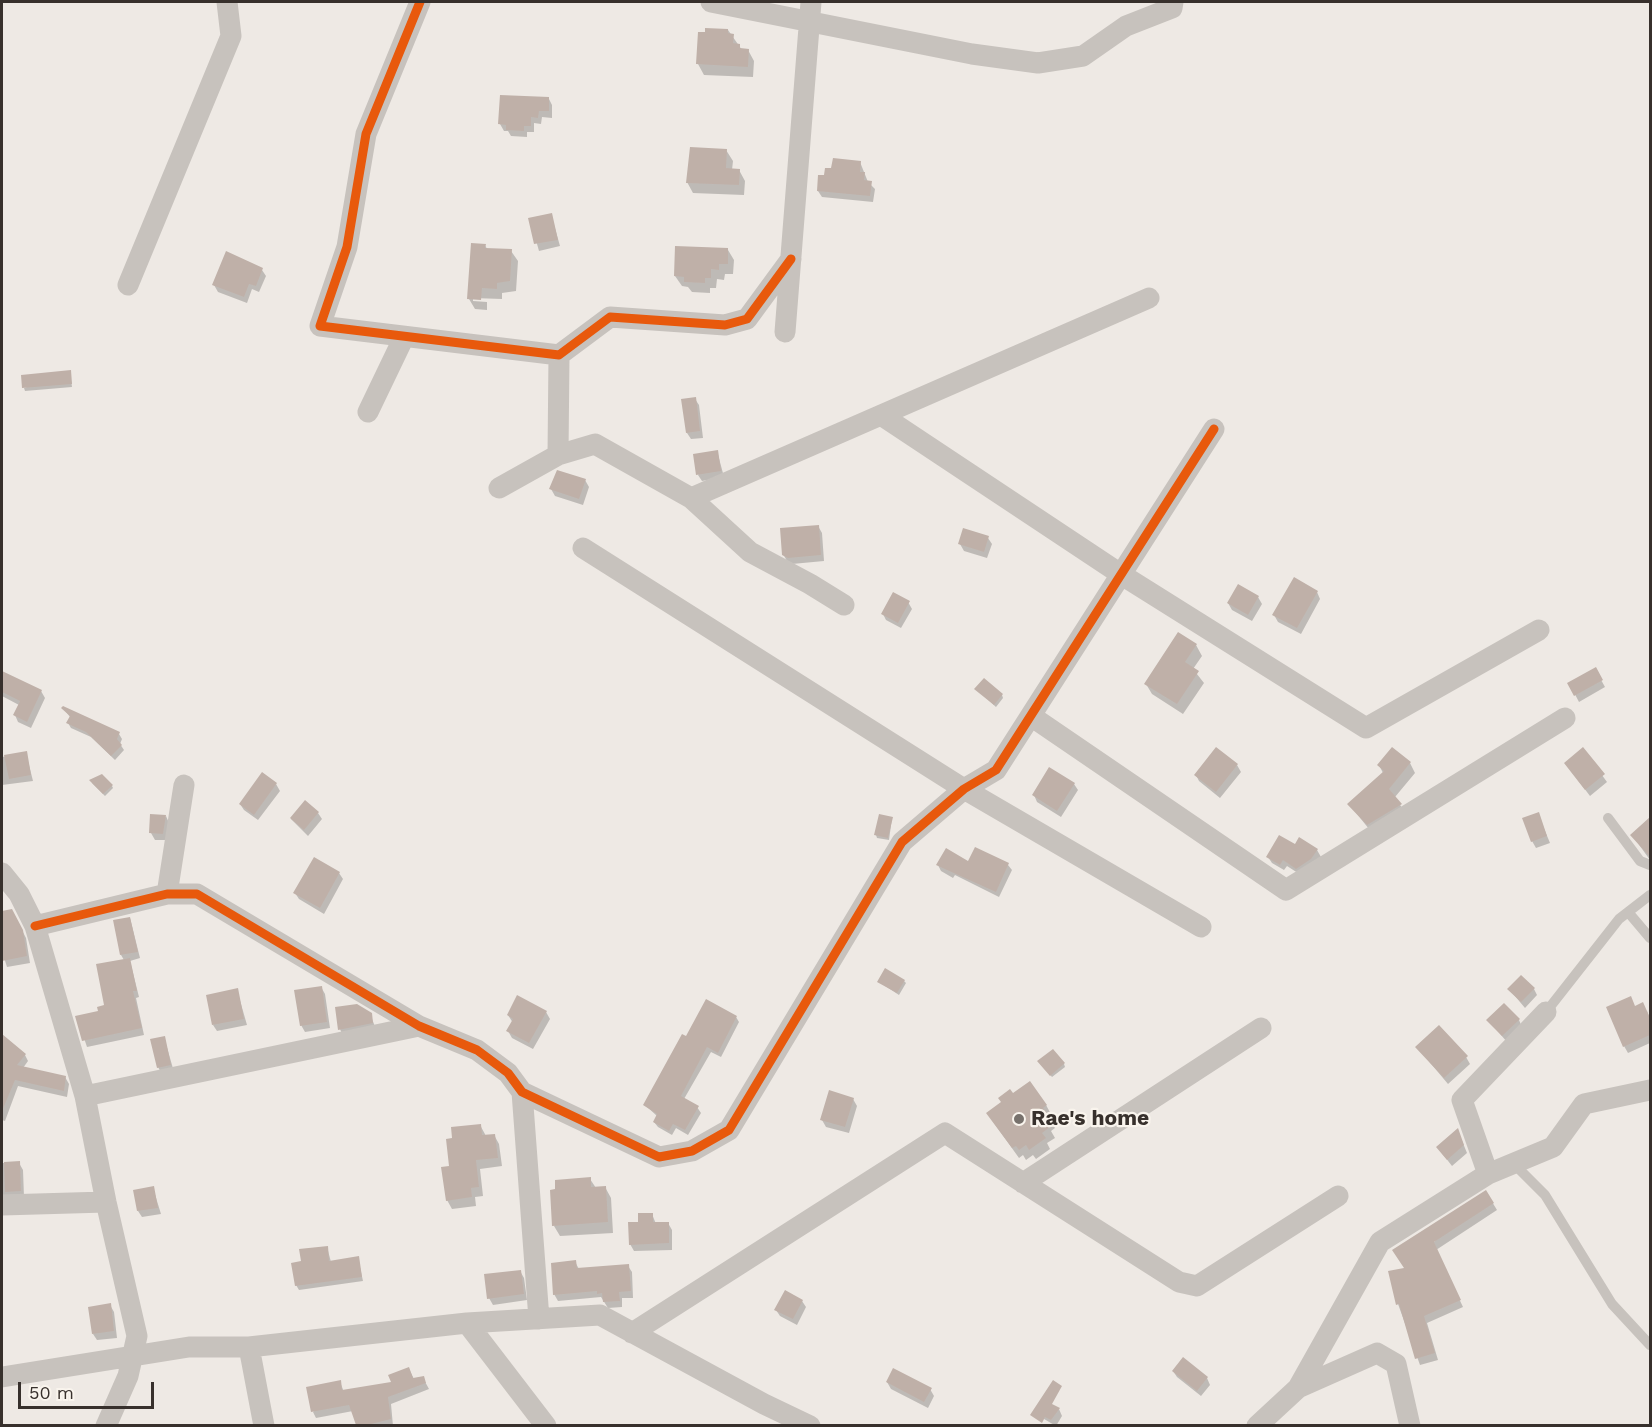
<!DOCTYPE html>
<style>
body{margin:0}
#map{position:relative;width:1652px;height:1427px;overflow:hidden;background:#eee9e4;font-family:"Work Sans",sans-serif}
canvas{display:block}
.frame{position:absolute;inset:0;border:3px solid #37302c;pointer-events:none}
.scale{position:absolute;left:18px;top:1382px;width:136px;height:27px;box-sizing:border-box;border:3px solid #37302c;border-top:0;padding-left:8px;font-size:18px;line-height:21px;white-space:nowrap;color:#37302c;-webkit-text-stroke:4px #f9f4ed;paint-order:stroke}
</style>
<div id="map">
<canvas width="1652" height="1427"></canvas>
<div class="frame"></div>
<div class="scale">50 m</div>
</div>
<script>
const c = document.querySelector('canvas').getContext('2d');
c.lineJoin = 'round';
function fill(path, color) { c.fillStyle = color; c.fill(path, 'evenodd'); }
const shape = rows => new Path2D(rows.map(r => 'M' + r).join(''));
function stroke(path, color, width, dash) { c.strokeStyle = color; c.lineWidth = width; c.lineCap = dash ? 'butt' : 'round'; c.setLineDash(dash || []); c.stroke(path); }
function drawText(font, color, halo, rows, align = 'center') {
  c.font = font + ' "Work Sans",sans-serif'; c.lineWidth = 4.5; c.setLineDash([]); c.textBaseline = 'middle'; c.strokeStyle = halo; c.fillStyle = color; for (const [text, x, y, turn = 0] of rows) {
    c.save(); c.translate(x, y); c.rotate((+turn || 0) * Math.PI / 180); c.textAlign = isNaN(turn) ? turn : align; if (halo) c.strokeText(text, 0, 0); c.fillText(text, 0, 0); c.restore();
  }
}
fill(shape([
 [728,30,742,50,748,50,754,61,753,77,704,75,698,64,699,33],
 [549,99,552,105,552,118,542,117,541,124,534,123,534,132,527,132,527,137,511,136,508,131,504,131,500,124],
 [726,150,733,161,732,170,739,170,745,181,744,195,693,193,687,182],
 [860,162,868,182,875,189,873,202,822,197,818,191,833,170],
 [551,214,560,246,539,251,530,219],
 [485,245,487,249,511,251,518,261,516,291,502,293,502,299,473,298,473,301,487,302,487,310,475,309,469,299],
 [728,250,734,260,733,274,725,274,724,280,717,279,716,288,710,288,710,293,692,292,688,287,682,286,675,276],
 [262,270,266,276,259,292,252,289,247,303,218,292,214,285],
 [70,372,72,387,25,391,24,388],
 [695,399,699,405,703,438,691,439,687,433],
 [717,451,724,477,702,481,698,475],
 [585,480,589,487,583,505,555,496,551,489],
 [818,526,822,533,824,561,792,564,787,561,783,554],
 [988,538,992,544,987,558,964,551,960,544],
 [1317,592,1320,599,1301,634,1278,622,1274,615],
 [1258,597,1262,604,1252,621,1232,610,1228,603],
 [908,602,912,609,901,628,886,620,883,614],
 [1196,645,1202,656,1193,669,1204,683,1183,714,1152,694,1146,684],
 [1595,669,1605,687,1579,702,1569,683],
 [2,673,41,691,45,698,31,728,18,722,15,715,19,705,2,696],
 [976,689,1002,695,1003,698,996,707],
 [63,708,119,734,122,739,120,744,124,750,115,760,91,737,71,728,68,723,70,717],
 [1583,749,1607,782,1590,796,1565,763],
 [26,753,33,781,2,785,2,757],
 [1410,763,1415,773,1395,797,1406,814,1373,834,1349,804,1383,773,1379,765],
 [1237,765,1241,772,1220,798,1199,781,1196,775],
 [92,783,112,786,113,788,105,796],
 [276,784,280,791,258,820,244,810,240,804],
 [1074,784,1078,790,1061,817,1037,802,1034,795],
 [318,813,322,819,308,836,291,819],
 [1538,814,1550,843,1536,848,1532,841],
 [166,816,169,823,167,840,155,840,151,833],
 [892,818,889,840,877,838,876,835],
 [1650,819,1650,860,1632,835],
 [1295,846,1317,850,1321,857,1301,875,1287,866,1284,870,1272,863,1268,857],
 [938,865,1008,865,1012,870,999,897,955,875,953,878,941,871],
 [339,873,343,879,324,914,299,899,295,893],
 [12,911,26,938,30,963,7,967,2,951,2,913],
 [130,918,140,958,130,961,139,997,136,998,144,1035,87,1047,77,1017,100,1012,106,1006,124,960,121,955],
 [904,981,906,983,899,995,879,982],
 [321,987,325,994,330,1028,305,1032,301,1025],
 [1509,989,1534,989,1537,995,1525,1008],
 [237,990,247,1025,217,1031,213,1025],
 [1635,1007,1647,1011,1650,1019,1650,1043,1628,1053,1624,1046],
 [546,1012,550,1019,533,1049,512,1038,508,1031,513,1023,508,1015],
 [370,1014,376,1029,343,1036,340,1029],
 [736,1017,739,1022,721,1057,711,1052,684,1099,697,1107,701,1113,688,1135,676,1128,672,1135,658,1127,654,1122,657,1116,645,1105,687,1038],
 [1488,1020,1519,1020,1522,1027,1507,1042],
 [3,1037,25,1055,28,1061,23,1068,65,1077,69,1084,67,1097,18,1086,5,1121,2,1120],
 [164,1037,174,1072,162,1074,158,1067],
 [1417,1047,1466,1057,1470,1064,1448,1084],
 [1041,1064,1064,1064,1065,1067,1052,1077],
 [1013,1095,1046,1105,1052,1116,1049,1118,1055,1128,1051,1131,1055,1138,1047,1143,1050,1149,1036,1159,1033,1155,1026,1160,1023,1155,1019,1158,994,1123],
 [853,1099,857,1106,849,1133,826,1127,822,1120],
 [480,1125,486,1136,494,1135,499,1144,502,1166,480,1169,483,1196,475,1197,476,1206,452,1209,447,1200,450,1167],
 [1458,1131,1467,1153,1452,1166,1438,1148],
 [2,1163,19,1163,23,1170,24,1197,2,1195],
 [590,1179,596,1188,605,1187,611,1198,613,1233,560,1236,554,1226],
 [153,1188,161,1214,142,1217,138,1211],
 [1486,1192,1497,1210,1436,1250,1463,1307,1427,1323,1438,1360,1420,1365,1398,1304,1406,1269],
 [652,1214,656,1224,668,1223,672,1230,672,1250,634,1251,630,1244,639,1224],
 [327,1247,331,1262,358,1258,363,1281,299,1290,296,1285,302,1262],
 [575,1262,579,1269,628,1266,632,1272,633,1298,622,1298,622,1307,608,1308,601,1297,558,1301,554,1294],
 [520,1271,524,1278,527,1300,493,1305,489,1298],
 [802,1301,806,1307,797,1325,780,1316,776,1310],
 [110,1305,114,1312,117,1338,97,1340,93,1334],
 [409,1369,414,1379,423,1378,429,1389,391,1404,393,1426,357,1426,353,1411,316,1418,313,1412,340,1382,344,1392,393,1383],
 [1173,1371,1207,1378,1210,1385,1201,1396,1177,1377],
 [887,1382,930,1389,934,1396,928,1408,891,1389],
 [1059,1409,1062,1416,1056,1426,1039,1416]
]), '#0003');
fill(shape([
 [705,28,728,29,728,33,734,34,733,43,740,44,740,48,749,49,748,67,696,64,698,32,705,32],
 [500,95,549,97,549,111,539,111,538,118,531,117,531,126,524,126,524,131,506,130,506,125,498,124],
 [690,147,727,149,726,168,740,169,739,185,686,183],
 [833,158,861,161,860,172,865,172,864,180,872,181,870,196,817,191,818,175,824,175,825,168,831,168],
 [552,213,558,240,534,244,528,218],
 [471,243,486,244,485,248,512,249,510,281,497,283,497,289,482,288,481,300,467,299],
 [675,246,728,248,728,264,719,264,719,270,711,269,711,278,705,278,705,283,684,282,684,277,674,276],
 [226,251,263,268,256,286,249,284,244,297,212,285],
 [71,370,72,384,22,388,21,375],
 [696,397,700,431,686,433,681,399],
 [718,450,721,471,696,475,693,454],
 [557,470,586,479,579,499,549,489],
 [819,525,821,555,788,558,782,555,780,528],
 [963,528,989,536,984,552,958,544],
 [1294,577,1318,591,1297,628,1272,615],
 [1238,584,1259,596,1248,615,1227,603],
 [893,592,910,601,898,623,881,614],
 [1178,632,1197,644,1185,662,1199,671,1177,704,1144,684],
 [1596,667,1603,680,1574,696,1567,683],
 [2,671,42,690,27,722,13,715,20,701,2,692],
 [984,678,1003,694,994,705,974,689],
 [63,706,120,732,117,739,122,745,111,756,86,732,66,723,70,716,61,708],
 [1216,747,1238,764,1216,792,1194,775],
 [1392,747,1411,762,1389,789,1402,804,1367,825,1347,804,1384,771,1377,765],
 [1583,747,1605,774,1585,790,1564,763],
 [27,751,31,775,9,779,4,755],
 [1049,767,1075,783,1057,811,1032,795],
 [262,772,277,783,254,815,239,804],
 [102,774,113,785,103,794,89,780],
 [305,800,319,812,304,830,290,818],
 [1539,812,1547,836,1531,842,1522,818],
 [150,814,166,815,163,834,149,833],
 [879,814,893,817,888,838,874,835],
 [1650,817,1650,857,1630,835],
 [1279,835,1295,844,1299,837,1318,849,1311,859,1296,869,1283,860,1280,865,1266,857],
 [975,847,1009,863,996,892,936,865,946,848,968,861],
 [314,857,340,872,320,908,293,893],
 [12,909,23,930,27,956,2,961,2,911],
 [130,917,138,952,120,955,113,920],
 [130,958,137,991,133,991,142,1028,82,1041,75,1016,98,1011,97,1007,104,1005,96,964],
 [885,968,905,980,897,993,877,982],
 [1521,975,1535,988,1521,1002,1507,989],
 [322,986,327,1022,300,1026,294,990],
 [238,988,244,1019,212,1025,206,995],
 [517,995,547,1011,529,1043,506,1031,513,1019,507,1015],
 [1631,996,1635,1006,1643,1002,1650,1018,1650,1035,1623,1047,1606,1007],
 [706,999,737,1016,718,1053,707,1047,681,1096,699,1106,685,1130,673,1124,669,1131,653,1122,657,1114,643,1105,682,1034,686,1036],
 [1504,1003,1520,1019,1502,1036,1486,1020],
 [357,1004,372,1013,373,1023,338,1030,335,1007],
 [1439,1025,1468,1056,1444,1078,1415,1047],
 [2,1034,26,1054,17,1065,66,1076,64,1091,15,1080,2,1111],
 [165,1036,171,1065,157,1068,150,1039],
 [1053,1049,1065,1063,1050,1076,1037,1061],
 [1030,1081,1047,1105,1043,1108,1050,1117,1045,1121,1050,1127,1042,1133,1046,1138,1029,1150,1026,1145,1019,1150,1016,1146,1012,1148,986,1113,1001,1102,998,1098,1010,1089,1013,1093],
 [829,1090,854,1098,845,1127,820,1120],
 [481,1124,482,1135,495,1134,498,1158,476,1160,479,1187,471,1188,472,1197,446,1201,441,1167,449,1166,446,1139,452,1138,451,1127],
 [1458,1128,1464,1145,1447,1160,1436,1147],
 [20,1161,21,1191,5,1192,4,1162],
 [591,1177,591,1187,606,1186,608,1222,552,1226,550,1190,555,1189,555,1180],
 [154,1186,158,1208,137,1211,133,1190],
 [1486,1190,1494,1203,1434,1242,1461,1300,1424,1316,1435,1353,1415,1359,1399,1304,1396,1305,1388,1271,1404,1268,1392,1250],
 [638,1213,653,1213,653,1222,669,1222,669,1243,629,1245,628,1222,638,1222],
 [328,1246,329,1261,359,1256,362,1277,295,1286,291,1263,301,1261,299,1249],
 [576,1260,577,1268,629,1264,631,1291,619,1292,620,1301,603,1302,602,1293,597,1294,597,1291,553,1295,551,1263],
 [521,1270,524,1294,487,1299,484,1274],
 [785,1290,803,1300,793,1319,774,1310],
 [111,1303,114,1331,92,1334,88,1307],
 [1183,1357,1208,1377,1197,1391,1172,1371],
 [409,1367,413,1378,424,1376,426,1383,388,1397,391,1419,367,1425,356,1425,349,1405,311,1412,306,1387,341,1380,342,1390,391,1382,388,1375],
 [893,1368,932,1388,924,1402,886,1382],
 [1053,1380,1062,1386,1052,1404,1060,1408,1051,1420,1045,1417,1042,1423,1030,1415]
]), '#bfb0a8');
stroke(shape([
 [1608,818,1640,861,1650,865],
 [1628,912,1650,938],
 [1546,1012,1619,919,1650,895],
 [1513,1163,1545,1195,1612,1304,1650,1345]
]), '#c7c2bd', 10);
stroke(shape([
 [420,2,366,134,347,247,320,326,559,355,610,317,725,325,747,319,791,259],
 [711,2,972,54,1038,63,1083,56,1126,26,1172,8,1173,2],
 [128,285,231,36,227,2],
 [785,332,811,2],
 [368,412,404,337],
 [881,415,1122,575,1366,728,1539,630],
 [558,455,559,355],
 [499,488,558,455,595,444,691,498,750,552,810,584,844,605],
 [691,498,1149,298],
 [583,548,964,789,1201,927],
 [1031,716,1286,890,1565,718],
 [2,873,19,894,35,926,85,1096,106,1202,137,1336,128,1376,106,1426],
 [167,894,184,785],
 [35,926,167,894,197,894,419,1026,477,1050,508,1073,522,1092,659,1157,692,1151,729,1130,902,842,964,789,996,770,1214,429],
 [522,1092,539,1319],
 [85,1096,419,1026],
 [1488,1174,1462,1100,1546,1012],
 [1023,1183,1261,1028],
 [2,1205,106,1202],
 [467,1323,546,1426],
 [632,1333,945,1133,1179,1282,1197,1286,1338,1196],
 [249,1347,264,1426],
 [2,1377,189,1347,249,1347,467,1323,600,1315,764,1404,810,1426],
 [1298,1388,1377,1353,1396,1364,1410,1426],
 [1257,1426,1298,1388,1380,1242,1488,1174,1553,1147,1584,1104,1650,1090]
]), '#c7c2bd', 21);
stroke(shape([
 [420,2,366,134,347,247,320,326,559,355,610,317,725,325,747,319,791,259],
 [35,926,167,894,197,894,419,1026,477,1050,508,1073,522,1092,659,1157,692,1151,729,1130,902,842,964,789,996,770,1214,429]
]), '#e8590c', 9);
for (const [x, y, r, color] of [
 [1019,1119,6,"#77716c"]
]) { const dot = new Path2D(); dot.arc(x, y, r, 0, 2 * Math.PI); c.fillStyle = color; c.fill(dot); stroke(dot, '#f9f4ed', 2); }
drawText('bold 21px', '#37302c', '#f9f4ed', [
 ["Rae's home",1031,1119]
], 'left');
</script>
